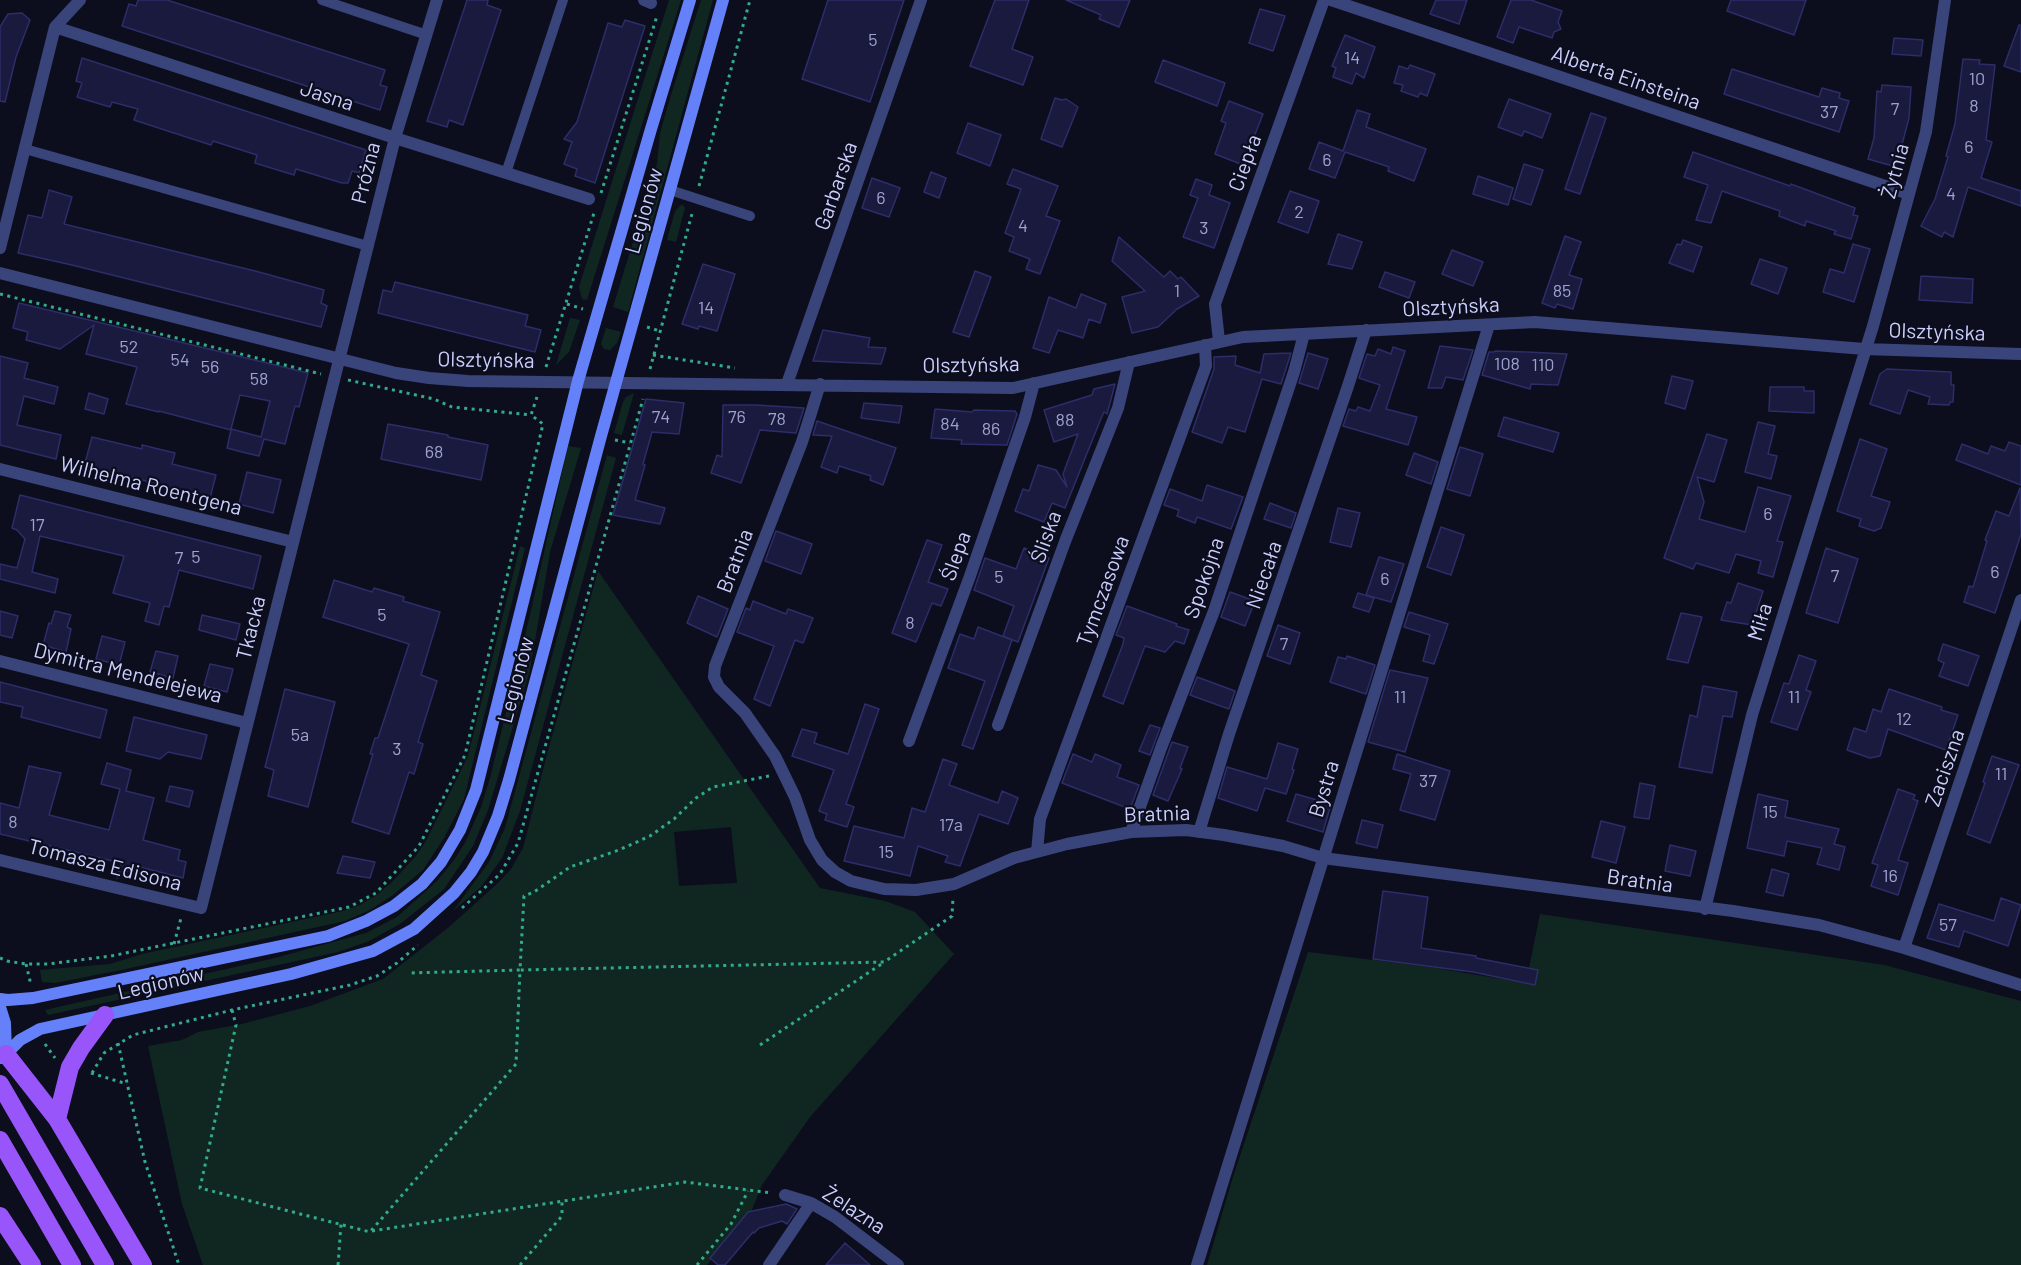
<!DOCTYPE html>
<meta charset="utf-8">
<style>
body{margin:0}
canvas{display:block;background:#0c0d1d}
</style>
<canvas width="2021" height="1265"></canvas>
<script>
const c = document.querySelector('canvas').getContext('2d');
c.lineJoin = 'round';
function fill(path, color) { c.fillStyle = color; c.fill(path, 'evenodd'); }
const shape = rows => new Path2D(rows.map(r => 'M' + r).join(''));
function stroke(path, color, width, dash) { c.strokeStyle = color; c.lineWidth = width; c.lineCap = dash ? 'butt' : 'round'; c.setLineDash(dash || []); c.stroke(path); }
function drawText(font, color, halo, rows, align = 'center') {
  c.font = font + ' Barlow,sans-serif'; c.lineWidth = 4.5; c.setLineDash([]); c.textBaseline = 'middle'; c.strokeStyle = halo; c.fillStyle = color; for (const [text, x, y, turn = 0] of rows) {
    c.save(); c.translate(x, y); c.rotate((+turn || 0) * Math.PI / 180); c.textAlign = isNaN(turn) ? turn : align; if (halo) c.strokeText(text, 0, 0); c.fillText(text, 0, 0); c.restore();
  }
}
fill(shape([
 [669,0,681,0,587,300,582,299,579,287],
 [701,0,713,0,628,312,613,307,657,164,660,133,671,95],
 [682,204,685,208,676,242,667,240,675,211],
 [570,318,580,320,569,352,556,365],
 [606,328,621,332,617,343,610,350,604,349,601,344],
 [634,393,622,435,614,433,623,402,626,397],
 [568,446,581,448,550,552,530,670,488,810,473,846,444,889,400,924,369,941,338,952,48,1015,45,1010,275,958,366,933,397,917,437,881,454,860,465,843,481,807,490,778,530,615],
 [607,455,616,458,520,811,502,858,481,887,453,911,489,862,505,828],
 [520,546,525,548,464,799,444,838,423,870,393,895,370,910,345,921,121,970,55,983,42,982,40,970,110,964,142,954,343,911,360,905,377,895,392,882,415,857,426,841,468,756],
 [598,571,820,888,885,901,915,912,954,954,810,1117,762,1185,751,1212,707,1265,203,1265,182,1204,148,1046,182,1040,198,1032,242,1024,310,1006,383,979,449,927,498,883,511,869,523,848,546,758],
 [731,827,737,883,679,886,674,832],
 [1540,914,1884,965,2021,1001,2021,1265,1207,1265,1233,1177,1308,952,1429,967,1526,983]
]), '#102721');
const building = shape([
 [138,0,167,0,385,70,380,85,387,87,380,110,122,26,129,4,136,6,138,0],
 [467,0,488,0,487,5,501,10,463,125,449,120,447,127,427,121,467,0],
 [828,0,904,0,870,102,802,79,828,0],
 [995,0,1029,0,1012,49,1033,57,1023,85,970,66,995,0],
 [1066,0,1130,0,1119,27,1099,19,1101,15,1066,0],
 [1436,0,1467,0,1459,24,1430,14,1436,0],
 [1511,0,1531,0,1562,11,1558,22,1561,29,1554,32,1552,38,1519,27,1513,43,1497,37,1511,0],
 [1731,0,1806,0,1794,35,1727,11,1731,0],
 [1260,9,1285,16,1273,51,1249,43,1260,9],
 [22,13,30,20,16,57,5,102,0,101,0,27,8,14,22,13],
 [625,20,645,26,595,183,575,176,577,169,564,164,572,142,564,139,577,122,608,23,622,27,625,20],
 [2019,25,2021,25,2021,72,2004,66,2019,25],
 [1345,35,1375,47,1364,78,1356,73,1352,84,1333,77,1336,68,1332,66,1345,35],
 [1894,38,1923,40,1921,56,1892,54,1894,38],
 [82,58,366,150,359,173,352,171,348,183,342,183,296,169,294,175,255,163,257,155,213,141,211,145,134,120,138,109,112,102,110,107,77,97,82,83,76,81,82,58],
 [1963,59,1980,60,1979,64,1995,65,1986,140,1992,142,1981,178,2021,191,2021,206,1968,187,1953,237,1944,232,1942,237,1921,226,1935,199,1948,157,1946,156,1955,124,1963,59],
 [1163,60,1225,83,1217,106,1155,82,1163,60],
 [1410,65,1435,74,1427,96,1420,93,1418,97,1401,91,1403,85,1394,83,1399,66,1408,69,1410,65],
 [1732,69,1819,97,1822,88,1840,93,1839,98,1849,101,1839,132,1724,94,1732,69],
 [1882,85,1911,87,1909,118,1896,167,1868,159,1874,138,1877,91,1881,92,1882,85],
 [1055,98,1062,100,1066,99,1078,107,1062,147,1041,139,1055,98],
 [1509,99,1551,114,1542,138,1524,131,1522,136,1498,127,1509,99],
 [1229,101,1263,114,1243,165,1215,154,1226,123,1221,121,1229,101],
 [1357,110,1370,114,1366,127,1426,149,1414,181,1388,171,1389,167,1345,152,1335,178,1309,169,1319,142,1343,151,1357,110],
 [1591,113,1606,118,1580,194,1565,189,1591,113],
 [968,123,1001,135,990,166,957,153,968,123],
 [1693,152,1790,186,1791,184,1855,208,1853,215,1858,216,1851,239,1834,234,1836,231,1806,221,1805,226,1779,216,1780,211,1722,191,1711,223,1696,220,1708,185,1684,177,1693,152],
 [1524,164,1543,170,1531,205,1513,199,1524,164],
 [1013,169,1058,186,1046,216,1060,221,1040,274,1026,269,1030,259,1009,251,1014,237,1005,233,1021,189,1007,184,1013,169],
 [931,172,946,178,939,198,924,192,931,172],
 [1478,176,1513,188,1508,205,1473,194,1478,176],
 [872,178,900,188,889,217,862,208,872,178],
 [1196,179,1212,185,1209,195,1230,203,1214,248,1183,237,1198,198,1190,195,1196,179],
 [49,190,72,197,64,224,259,272,324,290,321,303,327,306,321,327,72,265,18,253,28,215,42,218,49,190],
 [1290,191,1319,201,1308,233,1278,222,1290,191],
 [1338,234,1362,242,1352,269,1328,264,1338,234],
 [1565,236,1581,242,1569,275,1582,279,1573,309,1557,304,1555,308,1542,303,1565,236],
 [1119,237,1164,277,1170,271,1178,279,1181,277,1199,296,1177,309,1158,327,1132,333,1122,297,1145,291,1112,261,1119,237],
 [1683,240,1702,247,1693,272,1669,263,1677,244,1681,245,1683,240],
 [1853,244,1870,249,1854,302,1823,292,1830,269,1844,273,1853,244],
 [1452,250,1483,262,1473,286,1442,274,1452,250],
 [1760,259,1787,268,1778,294,1751,284,1760,259],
 [703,264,735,274,717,331,699,326,698,329,682,324,703,264],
 [975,271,991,277,969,337,953,332,975,271],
 [1385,272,1415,282,1409,298,1379,287,1385,272],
 [1921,276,1973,279,1972,303,1919,300,1921,276],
 [395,282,528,315,525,326,541,330,535,352,378,313,383,290,392,292,395,282],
 [1081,294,1106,304,1100,323,1089,319,1083,338,1058,330,1049,353,1033,348,1049,297,1076,308,1081,294],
 [19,303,308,373,299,407,295,406,285,444,264,439,259,456,242,452,227,448,231,430,159,411,159,412,126,404,137,367,86,354,94,325,60,349,26,340,28,332,13,328,19,303],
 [240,395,270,401,261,437,231,429,240,395],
 [823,330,870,338,868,347,886,348,881,364,813,361,823,330],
 [1440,346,1473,350,1463,380,1446,377,1442,388,1428,388,1440,346],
 [1393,347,1405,351,1386,409,1417,417,1408,445,1343,426,1349,409,1356,411,1358,407,1370,411,1380,385,1359,378,1367,354,1375,356,1378,349,1391,354,1393,347],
 [1495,351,1527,352,1567,354,1558,385,1531,384,1530,389,1482,375,1489,352,1494,352,1495,351],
 [1291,353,1281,384,1262,379,1245,432,1228,427,1222,443,1192,432,1214,369,1214,357,1236,356,1235,365,1260,373,1264,354,1291,353],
 [1308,353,1328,359,1318,389,1299,383,1308,353],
 [0,356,28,363,24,378,58,387,54,404,24,396,17,425,61,435,56,459,0,445,0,356],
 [1887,369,1951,372,1951,385,1954,385,1953,402,1950,402,1949,405,1928,404,1930,397,1908,390,1900,414,1870,404,1880,374,1887,369],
 [1672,376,1693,381,1685,409,1665,403,1672,376],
 [1115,384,1107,414,1104,412,1100,421,1065,508,1052,503,1044,522,1015,511,1023,489,1029,491,1038,465,1056,470,1067,487,1063,474,1078,434,1054,442,1044,410,1092,395,1094,389,1115,384],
 [1770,387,1804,387,1804,391,1814,391,1814,413,1769,411,1770,387],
 [89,393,108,399,104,414,85,409,89,393],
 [646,399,684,403,679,434,652,432,643,464,645,465,635,500,665,508,660,524,613,515,646,399],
 [864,403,902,406,899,423,861,418,864,403],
 [723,405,756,405,804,408,796,433,760,430,741,483,711,473,717,455,722,457,723,405],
 [935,409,972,412,974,410,1015,411,1017,414,1007,445,961,444,962,440,931,438,935,409],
 [1504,417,1559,433,1553,452,1498,436,1504,417],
 [817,421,896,448,883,485,870,480,871,476,839,466,837,473,821,467,832,436,813,435,817,421],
 [1758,422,1775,426,1768,454,1777,456,1771,479,1745,472,1758,422],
 [388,424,448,435,448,437,488,445,481,480,381,459,388,424],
 [1707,434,1727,440,1714,482,1697,477,1704,502,1699,519,1745,532,1758,487,1791,496,1777,541,1783,542,1773,577,1758,573,1761,561,1736,554,1729,573,1696,563,1693,569,1664,558,1707,434],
 [92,437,142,449,142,445,175,453,172,464,216,475,210,498,112,472,111,474,84,467,92,437],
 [1860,439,1887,449,1871,496,1890,502,1881,528,1874,531,1859,526,1861,519,1837,511,1860,439],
 [2009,442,2021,446,2021,485,1956,460,1962,444,1988,454,1991,446,2005,451,2009,442],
 [1460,447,1483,454,1470,496,1447,489,1460,447],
 [1414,453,1438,462,1431,484,1406,475,1414,453],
 [247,472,281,480,273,513,239,504,247,472],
 [1207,485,1243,497,1231,529,1197,517,1195,523,1177,516,1179,510,1164,505,1170,489,1202,501,1207,485],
 [2020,488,2021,534,1995,613,1964,602,1969,586,1973,587,1987,541,1985,540,1996,511,2009,516,2020,488],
 [20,495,261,556,253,589,179,570,169,607,164,606,159,625,145,621,150,603,113,593,124,556,40,536,32,572,58,579,55,593,0,579,0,564,17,568,25,539,17,530,12,528,20,495],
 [1270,503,1296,513,1291,528,1264,519,1270,503],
 [1338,508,1360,513,1351,547,1330,542,1338,508],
 [1441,527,1464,535,1451,575,1427,567,1441,527],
 [776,531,812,544,801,574,765,561,776,531],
 [927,540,942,545,928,582,948,589,941,606,932,603,916,642,892,633,927,540],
 [1024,548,1049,558,1018,642,1003,636,1014,606,974,590,985,558,1016,569,1024,548],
 [1826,548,1858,559,1838,623,1806,613,1826,548],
 [1379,557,1404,564,1391,602,1366,595,1379,557],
 [334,580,372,592,374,588,404,597,403,601,440,612,421,675,437,681,418,742,423,744,414,774,409,772,389,834,352,822,373,754,370,754,375,738,378,738,409,644,323,617,334,580],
 [1738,583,1763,591,1752,625,1721,620,1727,602,1731,603,1738,583],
 [1230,592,1255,601,1245,626,1221,617,1230,592],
 [1358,593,1374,598,1369,612,1353,607,1358,593],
 [698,596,728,609,717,637,687,623,698,596],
 [753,601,786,614,788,609,813,618,803,643,795,640,770,706,754,699,774,646,737,632,746,608,750,610,753,601],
 [1127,606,1177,624,1176,626,1189,630,1184,644,1175,641,1165,652,1145,646,1123,704,1103,696,1123,644,1124,638,1116,635,1127,606],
 [0,611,18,616,12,638,0,635,0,611],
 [55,611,71,615,67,627,71,629,66,652,43,645,49,623,51,624,55,611],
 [1409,612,1448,624,1434,664,1423,661,1430,635,1404,627,1409,612],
 [1681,613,1702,617,1688,663,1667,659,1681,613],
 [202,615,240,624,236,640,199,630,202,615],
 [1278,625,1300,633,1290,664,1267,656,1278,625],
 [978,627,1012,640,973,749,962,745,985,681,948,668,960,634,974,639,978,627],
 [102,636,125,642,119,665,96,659,102,636],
 [1943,644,1979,656,1968,686,1939,676,1944,663,1938,660,1943,644],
 [156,651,178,656,173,678,150,672,156,651],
 [1799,655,1816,661,1806,690,1811,692,1797,730,1771,722,1784,683,1789,684,1799,655],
 [1347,656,1375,665,1366,694,1330,682,1338,657,1346,659,1347,656],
 [210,664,233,669,227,692,204,686,210,664],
 [1390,670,1428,678,1405,752,1368,742,1390,670],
 [1197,677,1235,691,1229,709,1190,695,1197,677],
 [0,682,107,710,100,738,21,717,23,707,0,702,0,682],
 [1703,686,1737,692,1732,717,1723,716,1712,773,1679,767,1690,715,1697,717,1703,686],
 [285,689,335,702,308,807,268,796,274,770,265,767,285,689],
 [1889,689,1942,707,1941,710,1958,715,1946,750,1888,729,1880,756,1870,758,1847,750,1854,728,1866,732,1873,709,1881,712,1889,689],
 [865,704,879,709,846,804,854,807,847,827,825,820,827,814,819,811,834,770,792,756,802,729,817,733,814,743,848,754,865,704],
 [134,717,207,735,201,759,168,752,160,759,126,751,134,717],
 [1150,725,1160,728,1150,755,1139,751,1150,725],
 [1172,742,1188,747,1180,768,1182,769,1168,801,1153,795,1172,742],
 [1278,743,1298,749,1292,769,1294,770,1286,794,1265,788,1257,811,1218,798,1227,767,1267,779,1278,743],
 [1073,754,1092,762,1095,754,1121,765,1117,777,1139,785,1130,809,1062,783,1073,754],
 [1397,754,1450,771,1435,820,1400,810,1411,774,1393,769,1397,754],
 [1992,756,2019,765,1990,843,1967,834,1985,783,1983,782,1992,756],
 [943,759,957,764,949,785,998,803,1002,791,1018,798,1008,824,979,814,960,866,945,862,948,856,918,846,910,876,844,861,854,826,904,838,912,808,925,812,943,759],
 [107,763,131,770,126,791,154,798,143,840,180,850,178,860,186,862,183,878,136,866,117,878,121,863,0,834,0,803,19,808,29,766,61,773,49,815,109,830,120,789,101,784,107,763],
 [1640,783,1655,786,1649,819,1634,817,1640,783],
 [170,786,193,791,189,807,166,801,170,786],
 [1898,789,1915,795,1913,799,1918,801,1898,860,1908,863,1898,895,1871,886,1878,865,1872,863,1898,789],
 [1296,794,1331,804,1323,832,1287,821,1296,794],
 [1758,794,1788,801,1785,817,1839,829,1834,844,1845,847,1839,870,1817,864,1822,848,1787,841,1784,856,1747,848,1758,794],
 [1362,820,1383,825,1377,848,1356,843,1362,820],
 [1601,821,1625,827,1616,863,1592,857,1601,821],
 [1670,845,1696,851,1690,876,1665,871,1670,845],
 [343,856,375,862,370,878,337,873,343,856],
 [1772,869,1789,874,1783,896,1766,892,1772,869],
 [1383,891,1428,897,1421,948,1476,956,1476,958,1538,970,1535,985,1473,972,1373,959,1383,891],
 [2001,898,2021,905,2008,946,1964,931,1959,947,1927,938,1939,904,1994,921,2001,898],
 [786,1204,797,1209,787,1224,782,1221,759,1228,754,1233,753,1232,725,1265,718,1265,710,1258,748,1212,786,1204],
 [845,1243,870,1265,826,1265,845,1243]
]);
fill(building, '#191a3e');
stroke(building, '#2c2d69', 1.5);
stroke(shape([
 [699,186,750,0],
 [601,193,657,16],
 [0,294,321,374],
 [567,304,583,309],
 [647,327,660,331],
 [653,355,735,368],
 [546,367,594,213],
 [650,369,693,210],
 [348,380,434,399,452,407,531,415],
 [615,440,630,443],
 [769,776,713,787,696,798,674,819,650,836,619,850,570,867,534,892,524,896,520,970,884,962,952,916,953,898],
 [462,908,500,874,518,843,643,399],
 [174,944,181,918],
 [0,958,7,961,26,964,48,964,111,956,349,907,376,893,419,846,465,755,543,424,531,415,537,397],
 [26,964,31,985],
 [232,1010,236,1025,200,1188,370,1232,516,1064,520,970,408,973],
 [118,1043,145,1162,179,1265],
 [45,1044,55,1058],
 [760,1045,883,963],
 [91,1073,127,1084],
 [92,1073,104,1053,133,1035,232,1010,350,985,377,976,397,963,418,945],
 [372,1231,685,1182,772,1193],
 [338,1265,341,1224],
 [520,1265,562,1216,562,1202],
 [697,1265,731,1224,748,1191]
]), '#31ab89', 3, [3, 4.5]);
stroke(shape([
 [322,0,427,35],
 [25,149,368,246],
 [506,173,563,0],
 [670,190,750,216]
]), '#39447b', 10);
stroke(shape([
 [644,0,651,3],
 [1331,0,1909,194],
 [55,27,395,138,589,199],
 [0,248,55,27,80,0],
 [0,273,396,373,429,378,468,381,1013,388,1243,337,1535,322,1864,349,2021,354],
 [1219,341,1215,304,1324,0],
 [787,384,921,0],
 [820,384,802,442,715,666,714,677,719,687,745,713,775,756,795,797,810,840,822,860,835,872,851,881,884,889,916,890,954,884,1014,858,1067,844,1131,832,1186,830,1224,835,1283,846,1323,858,1733,911,1819,925,1904,948,2021,985],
 [0,469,293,542],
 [0,661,247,723],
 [998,725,1066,539,1118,408,1129,362],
 [909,741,970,576,1025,417,1034,383],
 [1131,832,1161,748,1214,611,1294,372,1304,334],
 [1199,832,1229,734,1348,386,1366,330],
 [1037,852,1040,819,1206,366,1205,345],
 [0,860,201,908,395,138,437,0],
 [1705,909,1752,715,1873,326,1926,132,1945,0],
 [1904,948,2021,600],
 [785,1195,811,1203,835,1217,898,1265],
 [769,1265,811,1203],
 [1197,1265,1489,325]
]), '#39447b', 12);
stroke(shape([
 [0,999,8,1000,33,998,328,936,366,921,394,906,422,884,441,862,460,830,476,790,578,381,651,129,690,0],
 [0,1007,5,1023,6,1054],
 [2,1058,20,1040,40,1029,291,974,373,951,414,929,454,893,471,872,483,852,498,816,509,780,601,436,723,0]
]), '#6481fa', 12);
stroke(shape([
 [6,1054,57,1119,143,1265],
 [0,1084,105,1265],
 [57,1119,70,1067,81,1048,105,1015],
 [0,1140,72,1265],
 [0,1216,32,1265]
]), '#9855fa', 18);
drawText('18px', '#9ea2cd', null, [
 ["5",873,40],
 ["14",1352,58],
 ["10",1977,79],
 ["8",1974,106],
 ["7",1895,109],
 ["37",1829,112],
 ["6",1969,147],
 ["6",1327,160],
 ["4",1951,194],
 ["6",881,198],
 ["2",1299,212],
 ["4",1023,226],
 ["3",1204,228],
 ["1",1177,291],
 ["85",1562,291],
 ["14",706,308],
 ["52",129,347],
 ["54",180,360],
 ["108",1507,364],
 ["110",1543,365],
 ["56",210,367],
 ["58",259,379],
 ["74",661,417],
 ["76",737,417],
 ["78",777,419],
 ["88",1065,420],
 ["84",950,424],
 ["86",991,429],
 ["68",434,452],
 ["6",1768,514],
 ["17",37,525],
 ["5",196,557],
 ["7",179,558],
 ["6",1995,572],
 ["7",1835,576],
 ["5",999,577],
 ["6",1385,579],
 ["5",382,615],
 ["8",910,623],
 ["7",1284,644],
 ["11",1400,697],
 ["11",1794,697],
 ["12",1904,719],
 ["5a",300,735],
 ["3",397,749],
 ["11",2001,774],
 ["37",1428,781],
 ["15",1770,812],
 ["8",13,822],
 ["17a",951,825],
 ["15",886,852],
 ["16",1890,876],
 ["57",1948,925]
]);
drawText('21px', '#cacffd', '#0c0d1d', [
 ["Alberta Einsteina",1626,78,19],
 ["Jasna",327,96,18],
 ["Ciepła",1245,163,-70],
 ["Żytnia",1895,171,-75],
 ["Próżna",366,173,-76],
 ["Garbarska",836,186,-71],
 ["Legionów",644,211,-74],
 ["Olsztyńska",1451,307,-3],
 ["Olsztyńska",1937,332,2],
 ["Olsztyńska",486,360,1],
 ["Olsztyńska",971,365,-1],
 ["Wilhelma Roentgena",151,486,14],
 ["Śliska",1046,537,-70],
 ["Ślepa",956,556,-70],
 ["Bratnia",735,561,-69],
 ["Niecała",1264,575,-71],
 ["Spokojna",1204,578,-71],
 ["Tymczasowa",1103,591,-70],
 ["Miła",1760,622,-73],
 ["Tkacka",251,628,-76],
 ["Dymitra Mendelejewa",128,673,14],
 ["Legionów",516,680,-75],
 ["Zaciszna",1945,768,-71],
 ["Bystra",1324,789,-73],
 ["Bratnia",1157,814,-2],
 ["Tomasza Edisona",105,865,14],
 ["Bratnia",1640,881,8],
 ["Legionów",161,983,-13],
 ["Żelazna",854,1210,33]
]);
</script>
